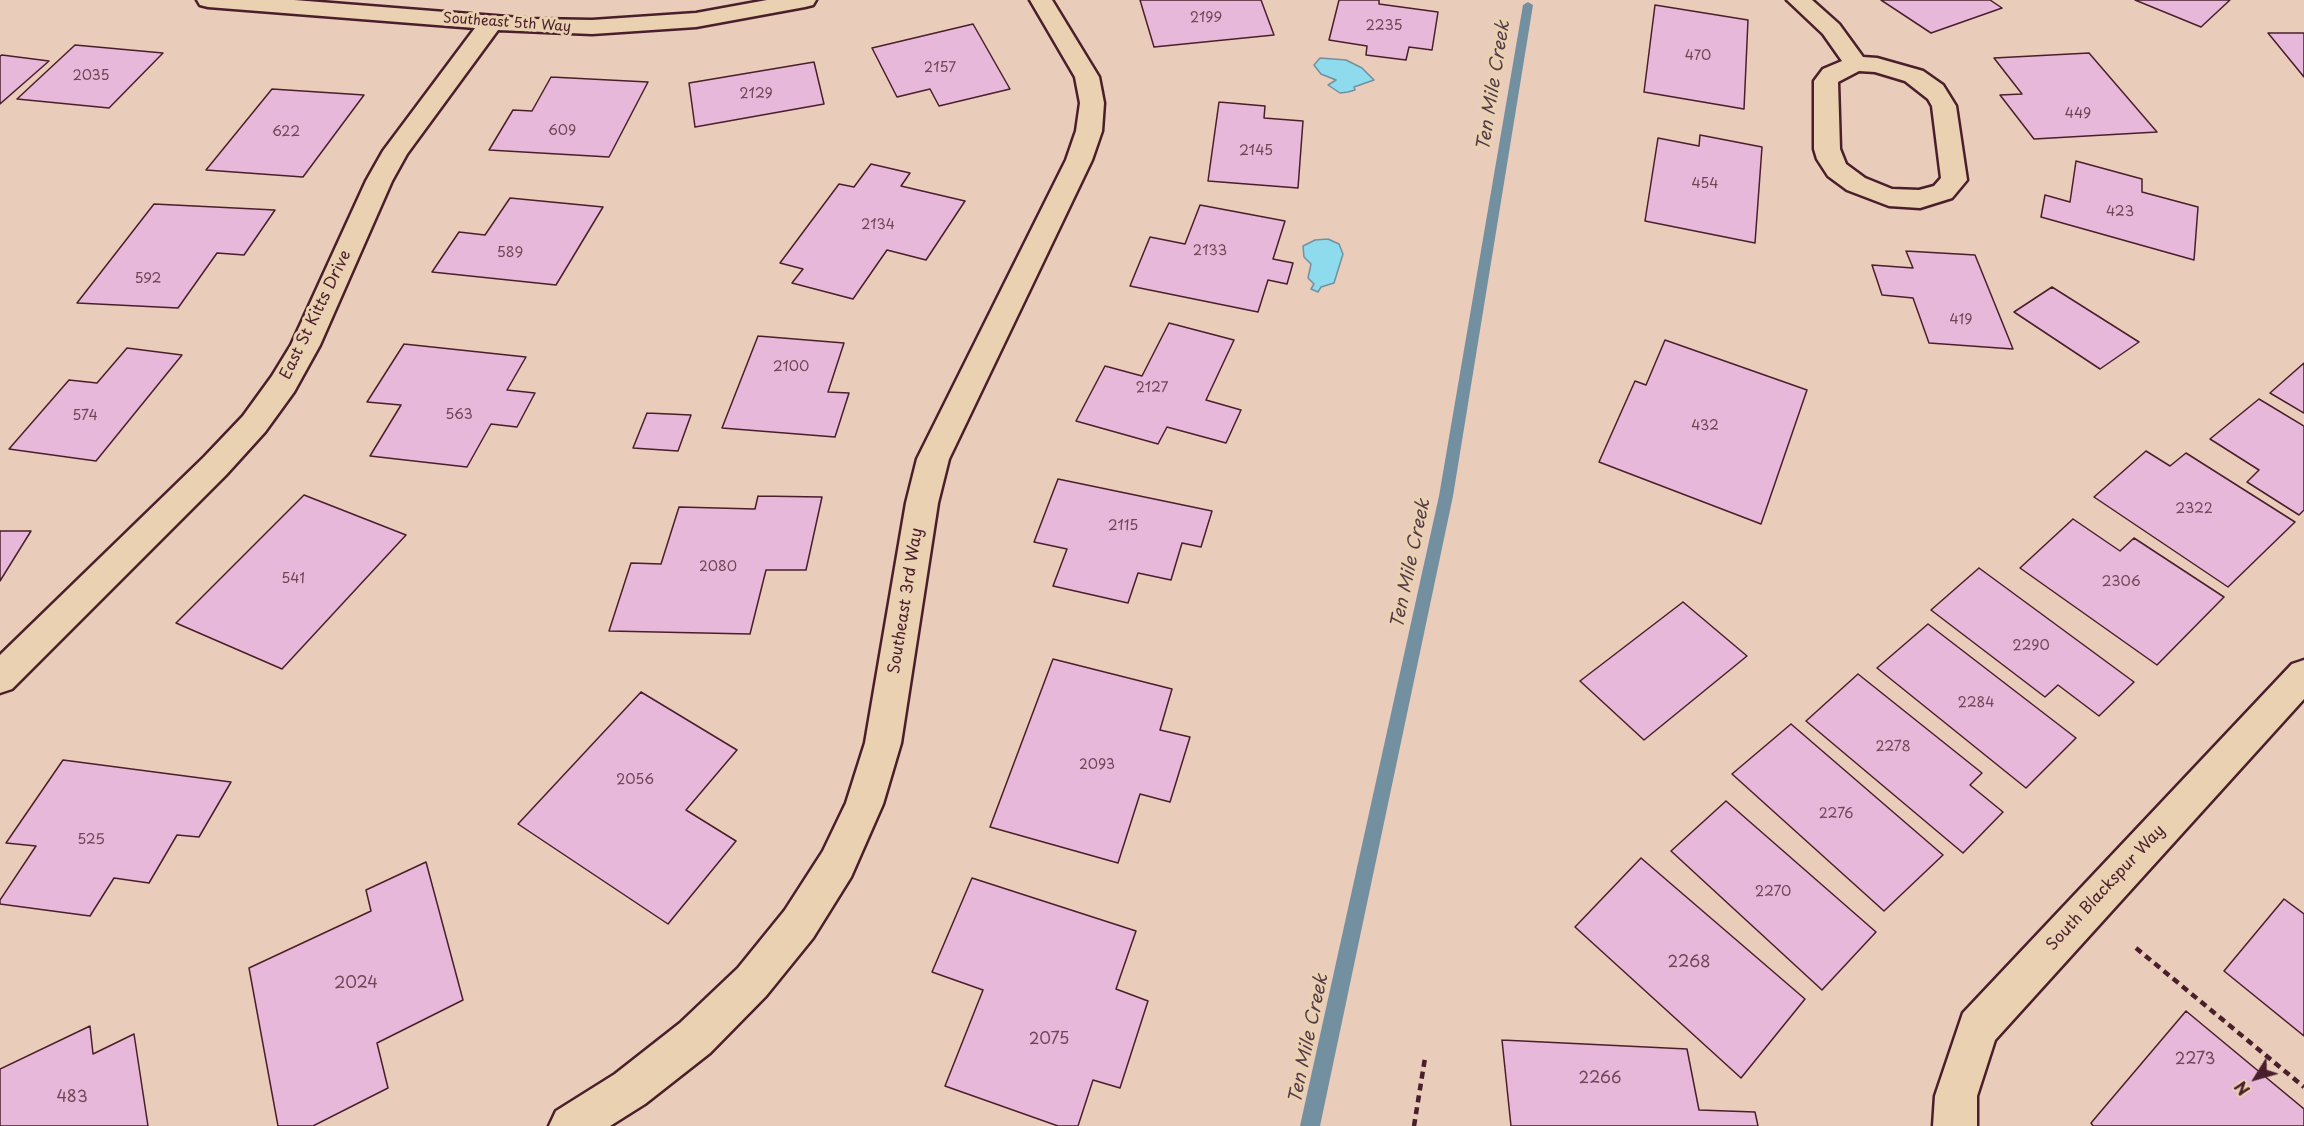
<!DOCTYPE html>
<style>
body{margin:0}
#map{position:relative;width:2304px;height:1126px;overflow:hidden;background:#e9ccba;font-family:"Playpen Sans",sans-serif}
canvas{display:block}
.north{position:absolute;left:2226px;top:1048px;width:60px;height:60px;-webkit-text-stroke:4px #ead1b2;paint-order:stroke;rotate:233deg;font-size:16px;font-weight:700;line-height:24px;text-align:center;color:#4a1f2b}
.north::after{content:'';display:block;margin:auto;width:21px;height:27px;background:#4a1f2b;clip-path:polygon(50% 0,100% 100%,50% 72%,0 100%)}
</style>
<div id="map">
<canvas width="2304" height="1126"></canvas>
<div class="north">N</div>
</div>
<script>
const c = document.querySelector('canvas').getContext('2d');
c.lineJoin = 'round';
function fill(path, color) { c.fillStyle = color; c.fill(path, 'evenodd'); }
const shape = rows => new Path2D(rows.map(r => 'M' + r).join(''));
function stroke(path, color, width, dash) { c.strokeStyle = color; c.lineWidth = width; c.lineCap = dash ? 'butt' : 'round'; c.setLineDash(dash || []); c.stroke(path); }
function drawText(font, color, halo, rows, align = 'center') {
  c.font = font + ' "Playpen Sans",sans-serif'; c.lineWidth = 6; c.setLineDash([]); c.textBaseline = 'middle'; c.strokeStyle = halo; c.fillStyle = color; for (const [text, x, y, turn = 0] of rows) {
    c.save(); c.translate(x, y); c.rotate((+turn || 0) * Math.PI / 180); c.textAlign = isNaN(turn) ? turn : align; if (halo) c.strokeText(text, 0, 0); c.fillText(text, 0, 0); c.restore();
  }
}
const water = shape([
 [1320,58,1346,60,1362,68,1374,80,1354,87,1355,90,1348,92,1340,93,1328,85,1336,80,1321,74,1314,65,1320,58],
 [1328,239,1339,244,1343,254,1334,283,1321,287,1318,292,1311,289,1314,284,1308,278,1311,264,1304,257,1303,246,1315,240,1328,239]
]);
fill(water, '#8edbee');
stroke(water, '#7390a0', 1.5);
fill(shape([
 [1528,2,1533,5,1453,496,1320,1126,1300,1126,1439,496,1523,5,1528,2]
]), '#7390a0');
const building = shape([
 [1140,0,1261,0,1274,35,1154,47,1140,0],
 [1339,0,1379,0,1379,4,1438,12,1432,50,1409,47,1406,60,1366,55,1367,46,1329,40,1339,0],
 [1881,0,1990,0,2002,8,1931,33,1881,0],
 [2135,0,2230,0,2201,27,2135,0],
 [1655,5,1748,20,1744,109,1644,92,1655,5],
 [973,24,1010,89,939,106,930,89,897,97,872,48,973,24],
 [2268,33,2304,33,2304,77,2268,33],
 [75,45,163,53,109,108,17,99,75,45],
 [2089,53,2157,132,2034,139,2000,95,2022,94,1994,58,2089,53],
 [2,55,49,61,0,104,0,56,2,55],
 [814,62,824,104,695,127,689,83,814,62],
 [551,77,648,82,609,157,489,150,513,110,532,111,551,77],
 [272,89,364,95,303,177,206,170,272,89],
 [1219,102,1265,106,1264,118,1303,121,1298,188,1208,181,1219,102],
 [1700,135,1762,147,1755,243,1645,221,1658,138,1699,146,1700,135],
 [2076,161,2142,179,2142,192,2198,207,2194,260,2041,217,2045,195,2070,202,2076,161],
 [871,164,910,173,901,186,965,201,926,260,887,250,853,299,792,283,803,269,780,263,839,184,854,187,871,164],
 [510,198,603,207,556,285,432,272,459,232,485,235,510,198],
 [154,204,275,210,244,255,217,253,178,308,77,303,154,204],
 [1200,205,1285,221,1273,259,1293,263,1287,284,1268,280,1258,312,1130,286,1150,237,1185,244,1200,205],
 [1906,251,1975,255,2013,349,1929,343,1913,298,1882,295,1872,265,1913,268,1906,251],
 [2052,287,2139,342,2100,369,2014,312,2052,287],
 [1169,323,1234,340,1206,400,1241,410,1226,443,1167,427,1158,444,1076,421,1105,366,1142,376,1169,323],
 [758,336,844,343,828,392,849,393,835,437,722,428,758,336],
 [1665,340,1807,390,1761,524,1599,462,1635,381,1646,385,1665,340],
 [404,344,526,357,507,390,535,393,517,427,491,424,467,467,370,456,401,405,367,402,404,344],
 [127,348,182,355,96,461,9,449,69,380,97,383,127,348],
 [2304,363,2304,413,2270,393,2304,363],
 [2259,399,2304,426,2304,510,2299,515,2247,482,2259,470,2210,439,2259,399],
 [647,413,691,415,678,451,633,448,647,413],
 [2146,451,2170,466,2186,453,2295,522,2228,587,2094,497,2146,451],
 [1058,479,1212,511,1201,547,1182,543,1171,580,1138,573,1128,603,1053,586,1067,549,1034,542,1058,479],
 [304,495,406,535,282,669,176,623,304,495],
 [758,496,822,497,806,570,766,570,750,634,609,631,631,563,661,564,679,507,755,509,758,496],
 [2073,519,2120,551,2134,538,2224,597,2157,665,2020,568,2073,519],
 [0,531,31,531,0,581,0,531],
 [1979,568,2134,682,2099,716,2058,685,2045,697,1931,610,1979,568],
 [1683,602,1747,656,1644,740,1580,681,1683,602],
 [1928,624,2076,738,2026,788,1877,668,1928,624],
 [1053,659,1172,689,1160,730,1190,737,1170,802,1140,794,1118,863,990,827,1053,659],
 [1858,674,1982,773,1970,785,2003,812,1963,853,1806,721,1858,674],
 [641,692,737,750,686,810,736,841,668,924,518,824,641,692],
 [1791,724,1943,855,1884,911,1732,774,1791,724],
 [63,760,231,782,199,837,177,835,149,883,114,878,90,916,0,904,0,900,36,846,6,843,63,760],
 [1726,801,1876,932,1822,990,1671,851,1726,801],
 [1641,858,1805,999,1741,1078,1575,927,1641,858],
 [426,862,463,1000,377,1043,388,1088,313,1126,278,1126,249,968,371,911,366,890,426,862],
 [972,878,1136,931,1116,989,1148,1001,1120,1088,1093,1080,1078,1126,1058,1126,945,1086,983,990,932,972,972,878],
 [2284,899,2304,914,2304,1036,2224,971,2284,899],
 [2186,1011,2304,1109,2304,1126,2093,1126,2091,1123,2186,1011],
 [90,1026,93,1054,134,1034,148,1126,0,1126,0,1069,90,1026],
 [1502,1040,1687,1049,1699,1110,1755,1112,1758,1126,1511,1126,1502,1040]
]);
fill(building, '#e7b8d9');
stroke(building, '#4a1f2b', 1.5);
const minor = shape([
 [197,0,294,0,533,19,592,20,696,13,767,0,816,0,813,5,805,7,696,27,592,34,498,30,407,154,392,181,320,345,294,392,265,432,226,475,12,689,0,693,0,655,204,457,243,416,272,376,291,345,366,181,383,151,475,28,208,7,200,5,197,0],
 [1030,0,1052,0,1099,77,1104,103,1102,131,1092,160,949,459,938,503,901,743,883,804,851,877,813,938,766,996,710,1053,645,1104,610,1126,549,1126,556,1111,615,1074,680,1023,738,968,785,910,823,851,846,803,865,743,906,503,917,459,1066,160,1076,131,1080,103,1075,77,1030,0],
 [1787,0,1812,0,1839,24,1863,57,1877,58,1923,71,1943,85,1956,106,1967,180,1952,198,1920,208,1889,206,1847,190,1828,176,1817,159,1814,149,1814,81,1823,69,1842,61,1823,34,1787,0],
 [1859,71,1875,72,1905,81,1928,99,1932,106,1941,178,1934,186,1919,190,1892,189,1865,178,1846,164,1840,149,1838,82,1859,71],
 [2304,660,2304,699,1995,1040,1977,1096,1977,1126,1933,1126,1935,1096,1963,1013,2292,664,2304,660]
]);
stroke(minor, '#4a1f2b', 5);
stroke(shape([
 [2136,948,2304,1087],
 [1414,1126,1425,1058]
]), '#4a1f2b', 4.5, [7, 5]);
fill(minor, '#ead1b2');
drawText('14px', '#714556', null, [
 ["2199",1206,18],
 ["2235",1384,26],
 ["470",1698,56],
 ["2157",940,68],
 ["2035",91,76],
 ["2129",756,94],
 ["449",2078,114],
 ["609",562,131],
 ["622",286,132],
 ["2145",1256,151],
 ["454",1705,184],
 ["423",2120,212],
 ["2134",878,225],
 ["2133",1210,251],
 ["589",510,253],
 ["592",148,279],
 ["419",1961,320],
 ["2100",791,367],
 ["2127",1152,388],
 ["563",459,415],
 ["574",85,416],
 ["432",1705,426],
 ["2322",2194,509],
 ["2115",1123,526],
 ["2080",718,567],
 ["541",293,579],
 ["2306",2121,582],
 ["2290",2031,646],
 ["2284",1976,703],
 ["2278",1893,747],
 ["2093",1097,765],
 ["2056",635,780],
 ["2276",1836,814],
 ["525",91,840],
 ["2270",1773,892]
]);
drawText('14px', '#4a1f2b', '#ead1b2', [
 ["Southeast 5th Way",507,23,4]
]);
drawText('16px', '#4a1f2b', '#ead1b2', [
 ["East St Kitts Drive",316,315,-64],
 ["Southeast 3rd Way",906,601,-81],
 ["South Blackspur Way",2106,888,-47]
]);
drawText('16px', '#714556', null, [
 ["2268",1689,963],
 ["2024",356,984],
 ["2075",1049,1040],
 ["2273",2195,1060],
 ["2266",1600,1079],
 ["483",72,1098]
]);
drawText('italic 18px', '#543b48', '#ead1b2', [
 ["Ten Mile Creek",1494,86,-81],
 ["Ten Mile Creek",1411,564,-78],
 ["Ten Mile Creek",1309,1039,-78]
]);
</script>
